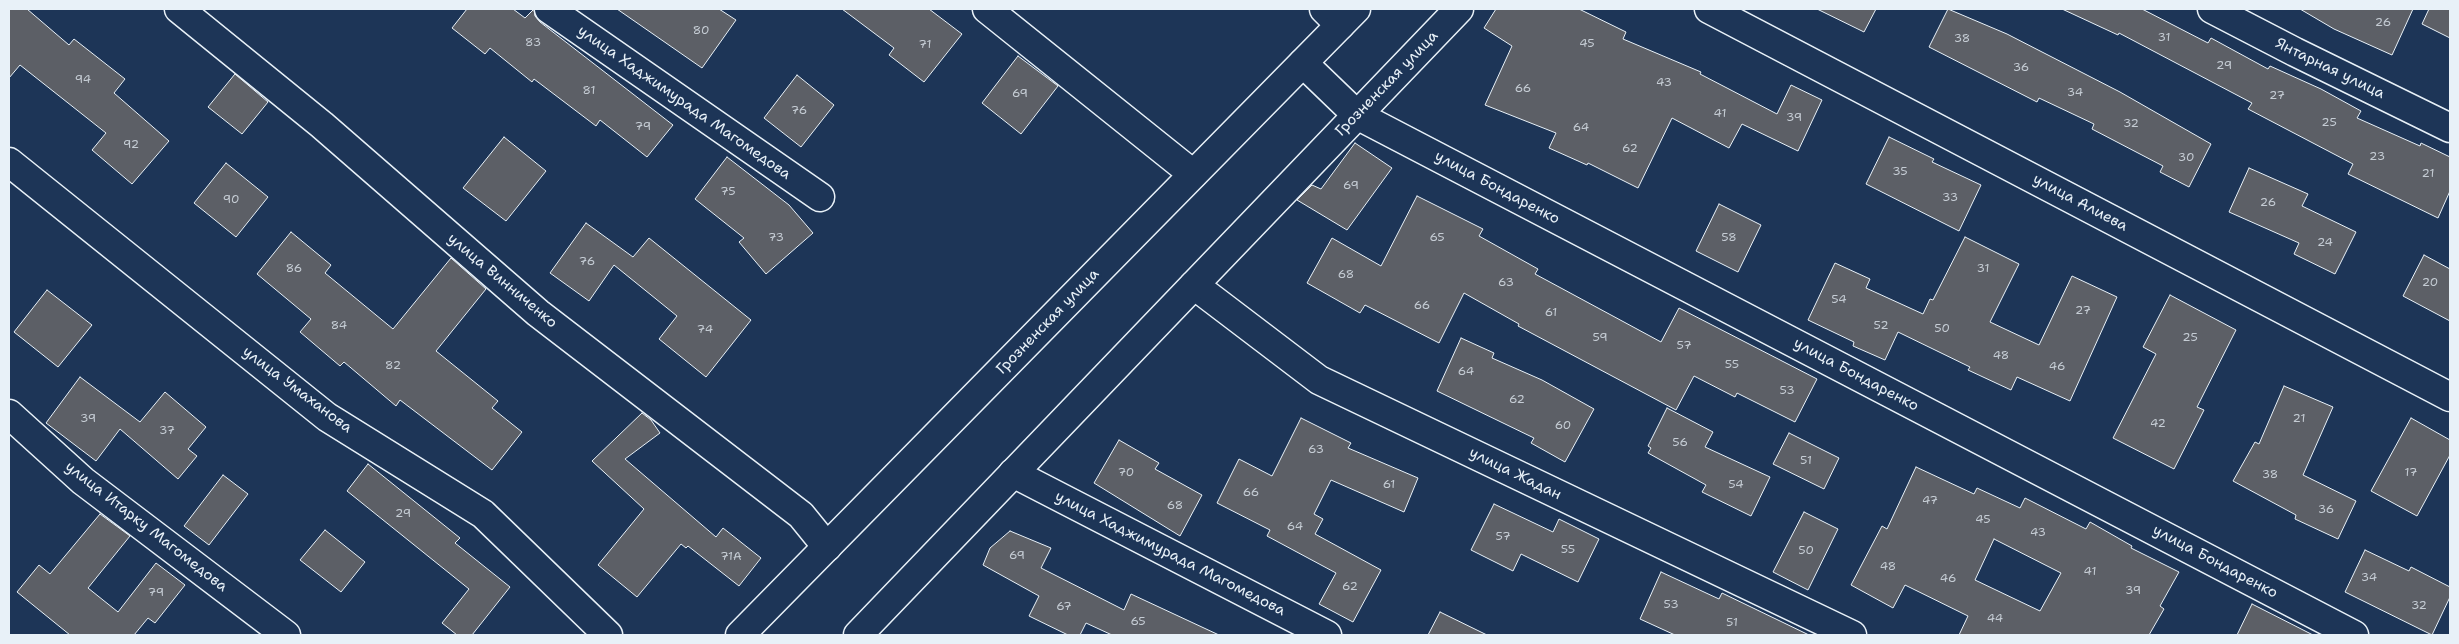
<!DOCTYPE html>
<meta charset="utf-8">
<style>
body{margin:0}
#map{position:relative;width:2459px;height:644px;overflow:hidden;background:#1d3557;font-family:"Shantell Sans",sans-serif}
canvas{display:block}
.frame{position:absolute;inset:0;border:10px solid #e8f1f8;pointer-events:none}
</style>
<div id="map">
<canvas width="2459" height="644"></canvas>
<div class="frame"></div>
</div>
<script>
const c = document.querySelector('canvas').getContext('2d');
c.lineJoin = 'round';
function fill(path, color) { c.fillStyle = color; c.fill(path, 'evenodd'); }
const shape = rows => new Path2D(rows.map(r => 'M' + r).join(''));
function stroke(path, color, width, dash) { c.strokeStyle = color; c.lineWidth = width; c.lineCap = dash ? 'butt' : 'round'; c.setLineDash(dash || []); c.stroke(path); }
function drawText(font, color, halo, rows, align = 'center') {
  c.font = font + ' "Shantell Sans",sans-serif'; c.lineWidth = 4.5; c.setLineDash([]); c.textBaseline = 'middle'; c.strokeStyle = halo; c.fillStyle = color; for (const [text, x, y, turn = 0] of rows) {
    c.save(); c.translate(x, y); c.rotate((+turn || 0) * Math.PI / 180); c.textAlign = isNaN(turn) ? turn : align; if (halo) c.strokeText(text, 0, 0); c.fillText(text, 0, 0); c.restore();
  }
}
const building = shape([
 [9,9,27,9,69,45,74,39,125,79,114,93,169,141,132,184,92,150,106,133,20,65,9,78,9,9],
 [467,9,513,9,525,18,534,9,535,16,540,22,673,125,647,157,600,120,596,126,534,79,532,82,490,48,485,54,452,28,467,9],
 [617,9,719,9,736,20,702,68,617,9],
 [842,9,929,9,962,34,924,82,889,55,894,48,842,9],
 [1496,9,1579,9,1626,32,1623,39,1701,72,1700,74,1777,114,1791,85,1822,100,1798,151,1742,124,1729,148,1672,118,1638,188,1588,163,1587,165,1549,148,1556,133,1485,105,1512,46,1484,28,1496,9],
 [1817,9,1876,9,1864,32,1817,9],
 [1948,9,2007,34,2120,92,2211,144,2189,187,2160,172,2163,166,2092,129,2094,124,2039,98,2037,102,1929,47,1948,9],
 [2062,9,2142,9,2208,43,2211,38,2268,69,2270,66,2321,89,2361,111,2357,118,2420,146,2421,143,2450,157,2450,191,2438,218,2348,174,2353,164,2248,109,2252,103,2119,33,2118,35,2062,9],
 [2300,9,2413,9,2392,55,2334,29,2300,9],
 [2429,9,2450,9,2450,38,2422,24,2429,9],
 [1018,56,1058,86,1021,134,982,103,1018,56],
 [235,74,268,102,242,134,208,107,235,74],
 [797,75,834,105,801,147,764,118,797,75],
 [504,137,546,171,506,221,463,188,504,137],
 [1889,137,1934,159,1932,162,1981,185,1959,231,1866,184,1889,137],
 [1355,143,1392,168,1347,230,1297,200,1312,185,1321,189,1355,143],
 [727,157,789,205,813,233,766,274,739,242,744,238,695,199,727,157],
 [226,163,268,197,236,237,194,203,226,163],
 [2249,168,2308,194,2302,206,2356,232,2335,274,2294,254,2299,243,2229,212,2249,168],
 [1417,196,1483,229,1479,236,1538,269,1535,274,1661,342,1679,308,1817,379,1795,422,1737,393,1735,397,1694,376,1676,410,1518,326,1519,324,1464,293,1439,343,1365,305,1360,313,1307,283,1332,238,1381,266,1417,196],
 [1719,204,1761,225,1738,272,1696,251,1719,204],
 [586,223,633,257,649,238,751,320,706,377,659,339,677,316,614,265,589,301,550,273,586,223],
 [291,232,331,265,325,273,393,329,451,258,486,289,436,351,498,401,492,408,522,432,492,470,400,400,396,406,344,362,340,366,300,332,311,319,257,274,291,232],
 [1965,237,2019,264,1990,322,2039,345,2072,276,2117,297,2070,401,2017,377,2011,390,1968,370,1970,367,1898,332,1885,360,1853,346,1854,342,1808,320,1835,263,1870,279,1866,288,1923,314,1930,299,1933,300,1965,237],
 [2424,255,2450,269,2450,321,2403,296,2424,255],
 [47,290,92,325,58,367,14,332,47,290],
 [2170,295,2236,330,2197,407,2204,410,2174,469,2113,438,2156,354,2143,347,2170,295],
 [1461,338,1494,353,1492,358,1542,380,1594,409,1565,462,1531,443,1534,438,1437,391,1461,338],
 [80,377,140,422,165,392,206,427,188,449,197,456,178,479,120,429,96,461,46,423,80,377],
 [2284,386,2333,407,2303,475,2356,501,2338,539,2295,519,2296,515,2233,481,2255,442,2259,444,2284,386],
 [1667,408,1713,432,1705,447,1770,477,1751,516,1702,492,1706,485,1648,453,1651,448,1648,446,1667,408],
 [642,413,651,420,660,433,625,459,716,537,723,528,761,558,739,586,688,546,686,548,681,544,637,597,598,565,644,509,592,461,642,413],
 [1301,418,1351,443,1348,448,1418,478,1404,512,1331,480,1314,514,1323,519,1315,534,1381,570,1353,622,1319,604,1336,573,1267,536,1270,530,1217,503,1239,459,1272,476,1301,418],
 [2411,418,2450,440,2450,455,2417,516,2371,491,2411,418],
 [1789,433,1839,458,1824,489,1773,464,1789,433],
 [1119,440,1159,463,1155,469,1202,495,1180,536,1094,483,1119,440],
 [368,464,460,538,455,543,510,587,472,635,457,635,442,623,469,589,347,491,368,464],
 [1916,467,1974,494,1977,488,2020,508,2025,498,2086,529,2090,522,2132,546,2131,548,2179,572,2160,606,2164,609,2149,635,1959,635,1968,616,1905,585,1893,608,1851,585,1882,526,1887,529,1916,467],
 [1994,539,2061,573,2040,611,1975,580,1994,539],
 [223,475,248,494,209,545,184,526,223,475],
 [1494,504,1553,532,1559,519,1599,539,1578,582,1521,554,1513,571,1471,550,1494,504],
 [1804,512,1838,529,1808,590,1773,572,1804,512],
 [100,514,130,536,88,588,118,612,156,563,185,585,155,623,148,618,134,635,70,635,17,592,39,565,50,574,100,514],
 [325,530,365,562,341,592,300,560,325,530],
 [1010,531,1051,548,1041,568,1124,610,1131,594,1219,635,1112,635,1086,623,1080,635,1068,635,1029,616,1039,596,983,565,990,548,1010,531],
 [2365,550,2409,571,2411,567,2450,587,2450,597,2432,635,2345,592,2365,550],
 [1661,572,1719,599,1722,593,1809,635,1675,635,1640,619,1661,572],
 [2252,604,2313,635,2237,635,2252,604],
 [1440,612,1487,635,1428,635,1440,612]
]);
fill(building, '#5c5f66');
stroke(building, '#e8f1f8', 1);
const minor = shape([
 [179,9,322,125,538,313,801,515,827,547],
 [549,9,820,197],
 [987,9,1193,174],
 [1324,9,1340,25],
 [1709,9,2450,397],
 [2212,9,2295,52,2450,128],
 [1303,63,1357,115,2354,635],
 [9,162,327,417,483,514,608,635],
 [1194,285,1319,380,1852,635],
 [9,414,83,481,286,635],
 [1013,473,1327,635]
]);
const tertiary = shape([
 [740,635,1356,9],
 [858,635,1459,9]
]);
stroke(minor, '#e8f1f8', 31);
stroke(tertiary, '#e8f1f8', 31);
stroke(minor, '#1d3557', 28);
stroke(tertiary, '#1d3557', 28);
drawText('12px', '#c5ccd4', null, [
 ["26",2383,23],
 ["80",701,31],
 ["31",2164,38],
 ["38",1962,39],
 ["83",533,43],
 ["45",1587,44],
 ["71",925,45],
 ["29",2224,66],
 ["36",2021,68],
 ["94",83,80],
 ["43",1664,83],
 ["66",1523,89],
 ["81",589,91],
 ["34",2075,93],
 ["69",1020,94],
 ["27",2277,96],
 ["76",799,111],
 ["41",1720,114],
 ["39",1794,118],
 ["25",2329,123],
 ["32",2131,124],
 ["79",643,127],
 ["64",1581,128],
 ["92",131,145],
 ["62",1630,149],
 ["23",2377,157],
 ["30",2186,158],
 ["35",1900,172],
 ["21",2428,174],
 ["69",1351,186],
 ["75",728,192],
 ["33",1950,198],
 ["90",231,200],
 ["26",2268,203],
 ["73",776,238],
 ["65",1437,238],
 ["58",1729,238],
 ["24",2325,243],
 ["76",587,262],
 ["86",294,269],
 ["31",1983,269],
 ["68",1346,275],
 ["63",1506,283],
 ["20",2430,283],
 ["54",1839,300],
 ["66",1422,306],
 ["27",2083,311],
 ["61",1551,313],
 ["84",339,326],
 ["52",1881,326],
 ["50",1942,329],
 ["74",705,330],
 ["59",1600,338],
 ["25",2190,338],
 ["57",1684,346],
 ["48",2001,356],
 ["55",1732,365],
 ["82",393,366],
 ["46",2057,367],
 ["64",1466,372],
 ["53",1787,391],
 ["62",1517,400],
 ["39",88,419],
 ["21",2299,419],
 ["42",2158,424],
 ["60",1563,426],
 ["37",167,431],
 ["56",1680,443],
 ["63",1316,450],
 ["51",1806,461],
 ["70",1126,473],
 ["17",2411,473],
 ["38",2270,475],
 ["61",1389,485],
 ["54",1736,485],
 ["66",1251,493],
 ["47",1930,501],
 ["68",1175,506],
 ["36",2326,510],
 ["29",403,514],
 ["45",1983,520],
 ["64",1295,527],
 ["43",2038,533],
 ["57",1503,537],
 ["55",1568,550],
 ["50",1806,551],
 ["69",1017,556],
 ["71А",731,557],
 ["48",1888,567],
 ["41",2090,572],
 ["34",2369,578],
 ["46",1948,579],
 ["62",1350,587],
 ["39",2133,591],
 ["79",156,593],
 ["53",1671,605],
 ["32",2419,606],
 ["67",1064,607],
 ["44",1995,619],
 ["65",1138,622],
 ["51",1732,623]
]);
drawText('15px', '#e8f1f8', '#1d3557', [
 ["Янтарная улица",2330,69,26],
 ["Грозненская улица",1387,84,-46],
 ["улица Хаджимурада Магомедова",684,103,35],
 ["улица Бондаренко",1497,188,28],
 ["улица Алиева",2080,203,28],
 ["улица Винниченко",502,281,40],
 ["Грозненская улица",1048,322,-46],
 ["улица Бондаренко",1856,375,28],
 ["улица Умаханова",297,390,37],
 ["улица Жадан",1515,474,26],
 ["улица Итарку Магомедова",146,527,38],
 ["улица Хаджимурада Магомедова",1170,554,27],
 ["улица Бондаренко",2215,562,28]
]);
</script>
